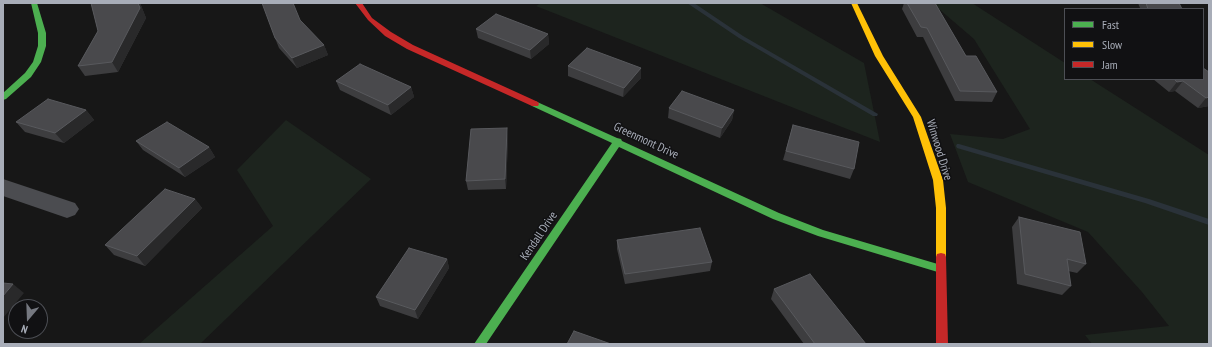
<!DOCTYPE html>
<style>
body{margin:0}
#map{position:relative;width:1212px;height:347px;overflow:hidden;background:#171717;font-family:"PT Sans Narrow",sans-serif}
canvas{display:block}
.frame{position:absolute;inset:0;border:4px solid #a8adb8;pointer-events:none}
.legend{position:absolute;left:1064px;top:8px;width:140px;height:72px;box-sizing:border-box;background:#111113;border:1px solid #4d4f55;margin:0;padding:5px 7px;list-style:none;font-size:12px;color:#a8adb8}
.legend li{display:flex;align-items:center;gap:8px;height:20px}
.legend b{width:20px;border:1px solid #4d4f55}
.north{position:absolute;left:8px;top:299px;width:40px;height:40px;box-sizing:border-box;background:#111113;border:1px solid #4d4f55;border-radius:50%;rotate:199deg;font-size:11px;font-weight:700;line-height:16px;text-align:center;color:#a8adb8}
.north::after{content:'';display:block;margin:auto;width:14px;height:18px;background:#757880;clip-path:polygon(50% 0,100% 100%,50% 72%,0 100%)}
</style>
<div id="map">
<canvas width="1212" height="347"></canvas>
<div class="frame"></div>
<ul class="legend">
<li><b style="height:5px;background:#4caf50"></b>Fast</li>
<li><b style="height:5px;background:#ffc107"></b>Slow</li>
<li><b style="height:5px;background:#c62828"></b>Jam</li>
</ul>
<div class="north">N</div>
</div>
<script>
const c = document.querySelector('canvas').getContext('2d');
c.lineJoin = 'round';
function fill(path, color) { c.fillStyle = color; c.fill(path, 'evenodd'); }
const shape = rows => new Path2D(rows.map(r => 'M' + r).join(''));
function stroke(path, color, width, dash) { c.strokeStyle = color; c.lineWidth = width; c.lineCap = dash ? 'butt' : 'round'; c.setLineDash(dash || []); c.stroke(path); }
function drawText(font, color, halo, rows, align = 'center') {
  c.font = font + ' "PT Sans Narrow",sans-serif'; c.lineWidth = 3; c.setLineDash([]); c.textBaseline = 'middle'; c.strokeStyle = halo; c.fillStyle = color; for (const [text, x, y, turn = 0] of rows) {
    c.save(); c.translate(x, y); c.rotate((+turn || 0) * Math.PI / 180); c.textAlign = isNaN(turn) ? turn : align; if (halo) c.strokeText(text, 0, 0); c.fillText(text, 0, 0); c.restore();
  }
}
fill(shape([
 [541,3,760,3,864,63,880,142,536,6],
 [932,3,972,3,1065,63,1065,79,1090,79,1209,155,1209,344,1092,344,1085,335,1169,326,1142,292,1088,232,968,182,950,134,1003,139,1030,129,974,39],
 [286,120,371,179,200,344,139,344,273,226,237,170]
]), '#1d241e');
fill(shape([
 [687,3,694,3,743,36,878,114,877,116,873,116,739,38,687,3],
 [957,144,959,144,1149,199,1209,219,1209,225,1145,203,957,148,956,146,957,144]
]), '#2a3239');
fill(shape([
 [3,179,75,203,79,209,75,215,67,218,3,196,3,179]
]), '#4b4c50');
fill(shape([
 [31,3,37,3,46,33,46,46,41,62,31,77,6,99,3,100,3,93,25,73,33,62,38,46,38,33,31,3],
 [535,101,617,138,621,139,622,141,779,213,823,230,941,265,945,266,946,269,945,272,941,273,818,236,773,219,619,147,486,344,474,344,612,143,532,106,531,104,532,102,535,101]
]), '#4caf50');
fill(shape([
 [851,3,857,3,883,56,921,117,943,180,946,208,946,257,945,260,941,261,937,260,936,257,936,208,933,180,913,117,875,56,851,3]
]), '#ffc107');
fill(shape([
 [355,3,362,3,372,18,391,32,413,45,538,102,539,104,538,106,532,106,407,49,385,36,368,20,355,3],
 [941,253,945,254,946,257,948,344,936,344,936,257,937,254,941,253]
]), '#c62828');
fill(shape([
 [91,3,140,3,146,18,118,72,85,76,78,66,98,31],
 [904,3,935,3,966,56,997,92,992,102,955,101,923,37,917,37,902,9],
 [1138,3,1179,3,1182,9,1140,9,1140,8],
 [476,29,548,34,549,44,531,59,478,38],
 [275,38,324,45,328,55,297,68,279,48],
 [568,66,641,68,641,78,623,97,568,76],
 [1153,79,1203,79,1209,106,1198,108,1175,91,1169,92],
 [336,81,411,87,414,97,391,115,340,90],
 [669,108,734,110,732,120,720,138,668,118],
 [86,110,94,120,64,143,25,132,16,122],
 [793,125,854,169,850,179,783,160],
 [508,138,506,189,468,190,466,181],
 [136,141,209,147,215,157,185,177,143,150],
 [195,199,202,208,145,266,114,255,105,245],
 [1019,217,1086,264,1077,273,1068,271,1071,286,1062,295,1017,284,1012,227],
 [617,240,712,262,710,271,625,284,617,249],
 [447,259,449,268,418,319,380,306,376,297],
 [774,289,866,344,804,344,771,299]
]), '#3d3d3f');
fill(shape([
 [138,3,140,3,146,18,118,72,112,62],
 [548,34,549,44,531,59,530,50],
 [324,45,328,55,297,68,292,58],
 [641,68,641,78,623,97,624,88],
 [1183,81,1175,91,1169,92,1177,82],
 [411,87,414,97,391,115,388,105],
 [1209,97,1209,106,1198,108,1206,98],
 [86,110,94,120,64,143,55,133],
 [734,110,732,120,720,138,722,128],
 [507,128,508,138,506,189,505,179],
 [209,147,215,157,185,177,179,168],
 [195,199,202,208,145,266,137,256],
 [447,259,449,268,418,319,415,310],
 [13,284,24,293,3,318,3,296]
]), '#29292a');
const building = shape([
 [91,3,138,3,140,8,112,62,78,66,98,31,91,3],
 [262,3,293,3,300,20,324,45,292,58,275,38,262,3],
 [907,3,935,3,966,56,976,56,997,92,960,91,927,28,921,27,907,3],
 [1146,3,1179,3,1182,9,1148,9,1146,3],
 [496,14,548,34,530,50,476,29,496,14],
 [587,48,641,68,624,88,568,66,587,48],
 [360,64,411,87,388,105,336,81,360,64],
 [1203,68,1209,72,1209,97,1206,98,1183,81,1177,82,1174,79,1203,79,1203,68],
 [682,91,734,110,722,128,669,108,682,91],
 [48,99,86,110,55,133,16,122,48,99],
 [167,122,209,147,179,168,136,141,167,122],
 [793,125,859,142,854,169,786,151,793,125],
 [507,128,505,179,466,181,471,129,507,128],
 [165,189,195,199,137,256,105,245,165,189],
 [1019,217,1080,232,1086,264,1067,259,1071,286,1025,274,1019,217],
 [700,228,712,262,625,274,617,240,700,228],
 [409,248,447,259,415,310,376,297,409,248],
 [810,274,866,344,815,344,774,289,810,274],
 [3,283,13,284,3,296,3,283],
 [574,331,611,344,567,344,574,331]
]);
fill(building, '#49494c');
stroke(building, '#58595d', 1);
drawText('12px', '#a8adb8', '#111113', [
 ["Greenmont Drive",646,141,25],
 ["Winwood Drive",939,150,73],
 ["Kendall Drive",539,236,-56]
]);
</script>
